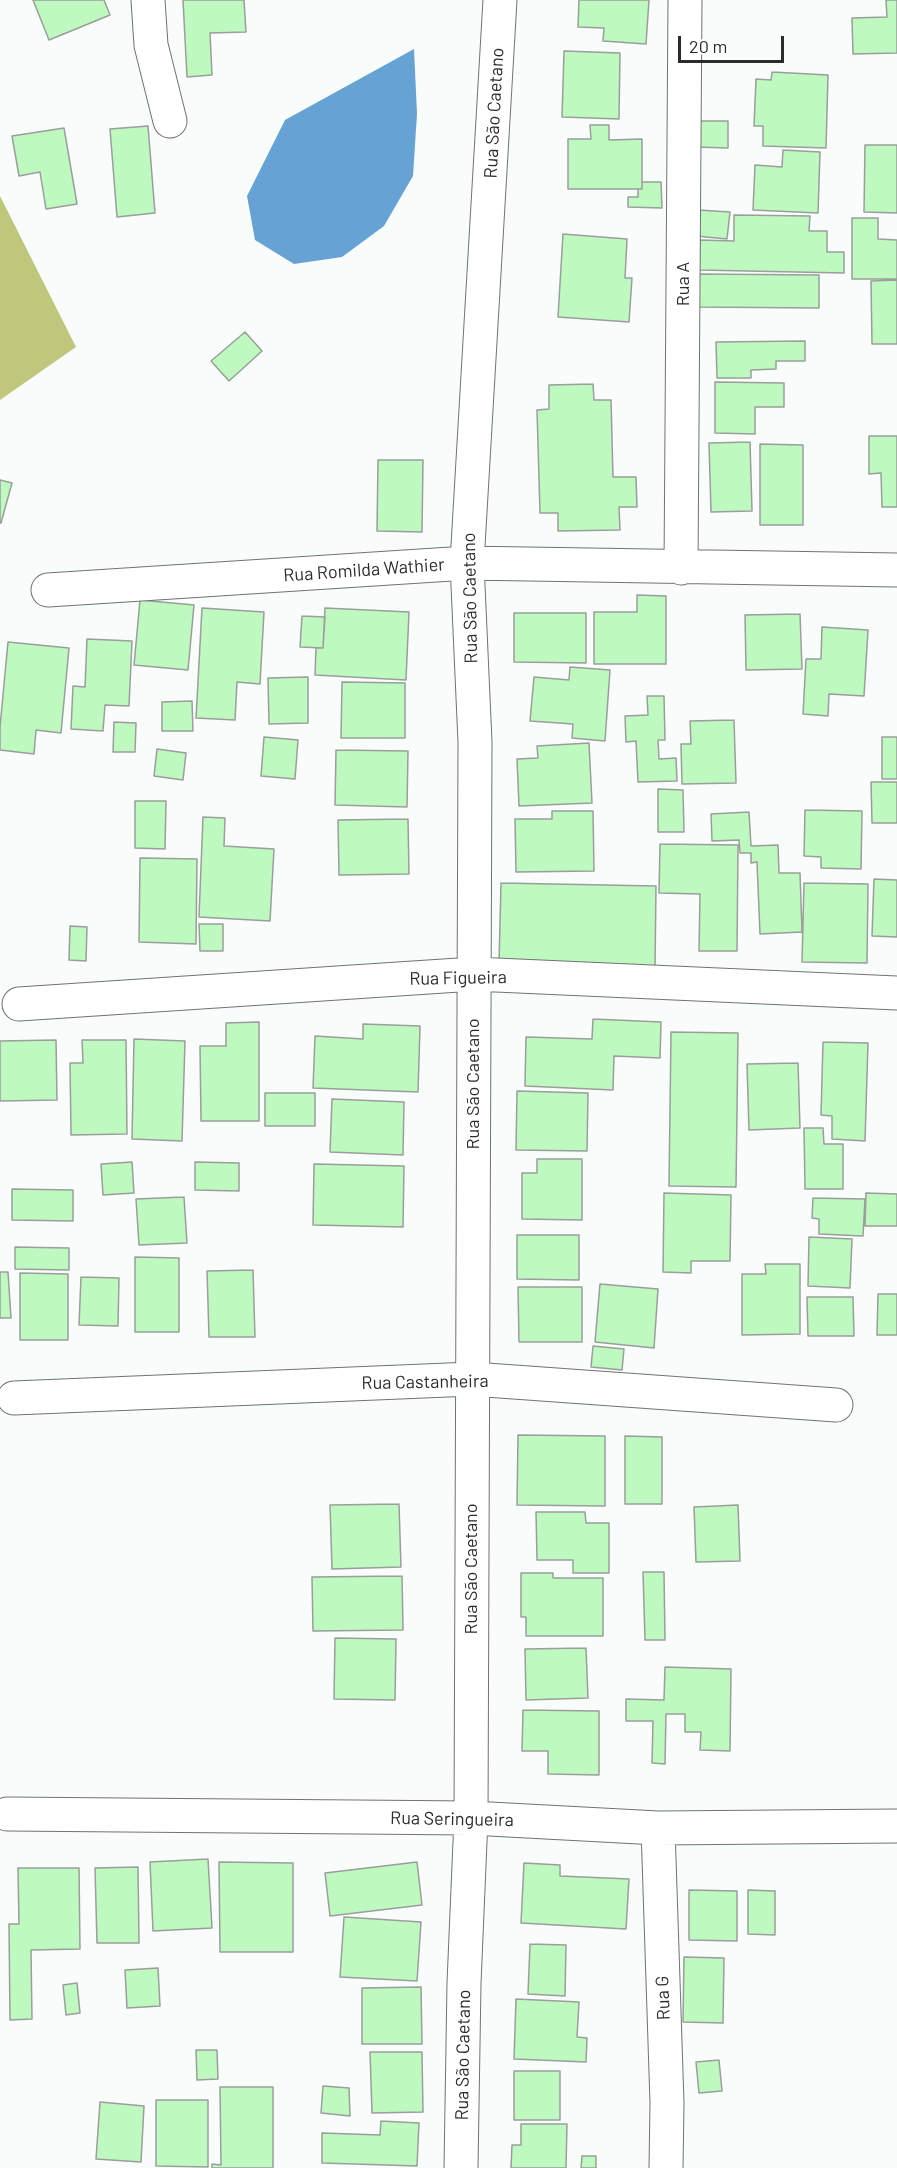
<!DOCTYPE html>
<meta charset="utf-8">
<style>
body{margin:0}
#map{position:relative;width:897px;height:2168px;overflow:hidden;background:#f8fcfb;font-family:Barlow,sans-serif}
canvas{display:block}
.scale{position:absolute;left:678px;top:36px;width:106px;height:27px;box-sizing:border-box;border:3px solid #2a2c2c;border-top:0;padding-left:8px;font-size:18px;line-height:21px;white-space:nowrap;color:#2a2c2c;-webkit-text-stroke:4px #fff;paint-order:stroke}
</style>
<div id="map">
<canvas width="897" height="2168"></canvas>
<div class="scale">20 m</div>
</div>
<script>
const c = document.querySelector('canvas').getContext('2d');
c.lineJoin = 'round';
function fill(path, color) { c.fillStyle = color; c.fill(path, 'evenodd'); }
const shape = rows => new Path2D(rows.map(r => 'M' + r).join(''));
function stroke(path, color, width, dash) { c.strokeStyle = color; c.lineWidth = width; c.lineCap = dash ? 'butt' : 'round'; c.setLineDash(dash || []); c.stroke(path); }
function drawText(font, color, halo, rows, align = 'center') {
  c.font = font + ' Barlow,sans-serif'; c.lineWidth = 4.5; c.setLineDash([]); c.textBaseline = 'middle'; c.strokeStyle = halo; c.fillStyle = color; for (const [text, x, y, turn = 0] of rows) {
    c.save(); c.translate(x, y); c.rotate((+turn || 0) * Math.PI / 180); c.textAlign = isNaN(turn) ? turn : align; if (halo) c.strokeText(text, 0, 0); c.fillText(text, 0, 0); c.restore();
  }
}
fill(shape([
 [0,196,76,347,0,400]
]), '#c0c77d');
fill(shape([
 [414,49,417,114,413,176,384,226,342,257,294,264,255,240,247,196,285,120]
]), '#66a3d4');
const building = shape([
 [33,0,104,0,110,15,49,40,33,0],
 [183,0,244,0,246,32,210,33,212,75,187,77,183,0],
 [579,0,649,0,646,44,603,41,604,28,578,27,579,0],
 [886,0,897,0,897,53,853,54,852,18,887,17,886,0],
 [564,51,620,53,619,119,562,117,564,51],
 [772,72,828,75,826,148,763,146,763,126,754,126,756,79,771,80,772,72],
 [695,121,728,121,728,148,694,147,695,121],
 [590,125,609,125,609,140,642,139,642,189,568,189,568,139,591,139,590,125],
 [148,126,155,213,117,217,110,129,148,126],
 [64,128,77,204,46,209,40,172,19,176,12,136,64,128],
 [865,145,897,145,897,213,864,212,865,145],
 [783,150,820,152,818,213,753,210,755,165,782,167,783,150],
 [642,182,661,182,662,208,628,207,628,197,638,197,638,189,642,189,642,182],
 [698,210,730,212,727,239,696,236,698,210],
 [734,215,810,216,809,231,827,231,827,252,844,252,844,273,699,270,700,240,734,241,734,215],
 [852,218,878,218,878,239,897,240,897,279,852,279,852,218],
 [563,234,627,239,625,278,632,278,629,322,558,317,563,234],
 [696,274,819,275,819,308,696,307,696,274],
 [897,280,897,344,872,344,871,281,897,280],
 [245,332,262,351,229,381,211,361,245,332],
 [805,341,805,361,776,361,776,369,751,370,751,378,717,378,716,342,805,341],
 [715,382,784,383,784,407,755,407,755,434,715,433,715,382],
 [593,384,594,400,611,400,613,477,636,477,637,507,619,507,620,530,558,531,558,513,540,513,537,410,549,409,549,385,593,384],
 [869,436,897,436,897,507,882,507,881,473,869,474,869,436],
 [750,442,752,511,711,512,709,443,750,442],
 [760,444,803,445,803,525,760,525,760,444],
 [378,460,423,460,422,532,377,531,378,460],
 [0,480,12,483,1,523,0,523,0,480],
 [637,595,666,596,666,664,594,664,594,612,637,612,637,595],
 [140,600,194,605,188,670,134,665,140,600],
 [202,608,264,612,260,684,237,682,235,720,196,718,202,608],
 [325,608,409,612,406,680,315,675,316,648,323,648,325,608],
 [514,613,586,613,586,663,514,662,514,613],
 [800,614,802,669,746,670,745,615,800,614],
 [302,616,325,617,323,648,300,647,302,616],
 [822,627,868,630,864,696,829,694,828,716,803,714,806,659,821,659,822,627],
 [87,639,132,641,129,706,105,705,103,731,71,729,73,686,85,687,87,639],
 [8,642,69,648,61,733,36,730,34,754,0,750,0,727,8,642],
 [570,667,610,670,605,741,572,738,573,724,530,721,534,677,569,680,570,667],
 [308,677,308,723,269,724,268,678,308,677],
 [342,682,405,683,405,738,341,738,342,682],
 [647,696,664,696,665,740,658,740,659,759,676,758,677,781,638,782,636,741,626,742,625,716,648,715,647,696],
 [192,701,193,731,162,731,162,702,192,701],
 [734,720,736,783,682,784,681,744,691,744,690,721,734,720],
 [114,722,136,723,135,752,113,752,114,722],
 [264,737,298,740,295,779,261,776,264,737],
 [882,737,897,737,897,779,882,779,882,737],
 [589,743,592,803,519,806,517,759,538,758,537,746,589,743],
 [157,749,186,753,183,780,154,776,157,749],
 [336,750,408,751,407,807,335,805,336,750],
 [871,782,897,782,897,823,872,823,871,782],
 [658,789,683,790,684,832,658,832,658,789],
 [135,801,166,801,165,849,135,848,135,801],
 [805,810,862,811,861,869,821,868,821,857,804,856,805,810],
 [552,811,593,811,594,871,516,872,515,819,552,819,552,811],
 [749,812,751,846,778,845,779,873,800,873,802,932,760,934,757,862,751,863,751,853,740,853,739,840,712,841,711,814,749,812],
 [203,817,225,818,224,846,274,849,270,921,199,917,203,817],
 [408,819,409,874,339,875,338,820,408,819],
 [660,844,738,845,737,951,699,951,700,894,659,893,660,844],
 [140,858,197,859,196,944,139,942,140,858],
 [874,879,897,880,897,937,872,936,874,879],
 [501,883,656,886,655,968,499,964,501,883],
 [804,883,868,884,867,963,802,962,804,883],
 [199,924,223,924,223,951,200,951,199,924],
 [70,926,87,927,86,961,69,960,70,926],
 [593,1019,661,1022,660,1058,614,1056,613,1090,525,1086,526,1037,592,1039,593,1019],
 [259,1022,259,1121,201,1121,200,1046,226,1046,226,1023,259,1022],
 [363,1024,420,1026,418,1092,313,1088,315,1036,363,1039,363,1024],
 [671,1032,738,1033,736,1187,669,1186,671,1032],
 [134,1039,185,1041,182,1141,132,1139,134,1039],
 [56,1040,57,1100,0,1101,0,1041,56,1040],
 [82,1040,126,1040,127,1134,71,1135,70,1063,83,1063,82,1040],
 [823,1042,868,1043,865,1141,832,1139,832,1116,821,1115,823,1042],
 [798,1063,800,1128,749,1130,747,1064,798,1063],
 [517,1091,588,1093,587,1151,516,1150,517,1091],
 [265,1093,315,1093,315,1126,265,1126,265,1093],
 [332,1099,404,1102,403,1155,330,1152,332,1099],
 [804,1128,823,1128,824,1144,843,1144,843,1189,805,1189,804,1128],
 [537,1159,582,1159,582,1220,522,1219,522,1173,537,1173,537,1159],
 [132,1162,134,1193,103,1195,101,1164,132,1162],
 [195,1162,239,1163,239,1191,195,1190,195,1162],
 [314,1164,404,1166,403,1227,313,1225,314,1164],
 [12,1189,73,1190,73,1221,12,1220,12,1189],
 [664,1193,731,1195,730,1261,691,1261,691,1273,663,1272,664,1193],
 [866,1193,897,1194,897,1226,865,1226,866,1193],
 [184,1197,187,1243,139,1245,136,1199,184,1197],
 [813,1198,865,1199,863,1236,819,1234,819,1219,812,1218,813,1198],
 [517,1235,579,1235,579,1280,517,1279,517,1235],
 [809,1237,852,1239,850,1288,808,1286,809,1237],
 [15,1247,69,1248,69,1270,15,1269,15,1247],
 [135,1257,179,1258,179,1332,135,1332,135,1257],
 [765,1264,800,1264,800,1334,742,1335,742,1274,766,1274,765,1264],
 [253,1270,255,1337,209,1337,207,1271,253,1270],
 [0,1272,8,1272,11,1318,0,1318,0,1272],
 [20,1273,68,1274,68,1340,20,1340,20,1273],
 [81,1277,119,1278,118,1326,79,1325,81,1277],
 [600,1284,658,1289,654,1348,595,1342,600,1284],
 [518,1287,582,1287,582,1342,519,1342,518,1287],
 [878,1294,897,1294,897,1335,877,1335,878,1294],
 [807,1297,853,1297,854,1336,808,1336,807,1297],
 [593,1346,624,1349,622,1370,591,1367,593,1346],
 [518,1435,605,1436,605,1506,517,1505,518,1435],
 [625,1436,662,1437,662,1504,625,1504,625,1436],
 [399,1504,401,1567,332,1569,330,1505,399,1504],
 [738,1505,740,1561,696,1562,694,1507,738,1505],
 [536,1512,585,1512,586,1523,609,1523,609,1573,573,1573,573,1560,537,1560,536,1512],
 [643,1572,664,1572,665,1640,645,1640,643,1572],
 [521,1573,553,1573,553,1578,603,1578,603,1636,526,1636,526,1617,521,1617,521,1573],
 [402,1576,403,1630,313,1631,312,1577,402,1576],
 [335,1638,396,1639,395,1700,334,1699,335,1638],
 [586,1648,588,1698,526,1700,525,1649,586,1648],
 [665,1667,731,1669,730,1751,700,1750,701,1732,685,1732,685,1714,666,1714,665,1764,652,1763,653,1721,626,1721,626,1699,664,1700,665,1667],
 [523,1710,599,1711,599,1775,548,1774,548,1751,522,1751,523,1710],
 [208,1859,212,1928,153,1931,150,1862,208,1859],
 [219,1862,293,1863,293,1952,220,1952,219,1862],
 [417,1862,422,1905,330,1916,325,1873,417,1862],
 [524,1863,560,1865,560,1876,629,1879,626,1929,521,1923,524,1863],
 [138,1867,139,1943,97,1943,95,1868,138,1867],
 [18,1868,79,1868,80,1949,31,1950,32,2019,10,2020,9,1924,19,1924,18,1868],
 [689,1890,737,1891,737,1941,689,1940,689,1890],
 [748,1890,775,1891,775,1935,748,1934,748,1890],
 [344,1917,421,1922,417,1981,340,1977,344,1917],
 [530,1944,566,1945,565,1996,528,1994,530,1944],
 [684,1957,724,1958,723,2023,683,2022,684,1957],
 [158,1968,160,2006,127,2008,125,1970,158,1968],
 [77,1983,80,2013,66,2015,63,1985,77,1983],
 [421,1987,422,2044,362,2044,362,1988,421,1987],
 [516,1999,579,2002,577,2037,587,2038,586,2062,514,2059,516,1999],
 [196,2050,217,2050,218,2079,197,2080,196,2050],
 [370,2052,422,2052,423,2112,372,2113,370,2052],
 [719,2060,722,2091,699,2093,696,2062,719,2060],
 [514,2071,560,2071,560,2120,514,2120,514,2071],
 [323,2086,349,2088,350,2116,321,2113,323,2086],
 [220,2087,273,2087,273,2168,212,2168,212,2164,221,2165,220,2087],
 [156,2100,208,2100,208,2167,156,2166,156,2100],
 [100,2102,144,2106,141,2162,96,2159,100,2102],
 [381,2121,419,2123,417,2166,322,2163,322,2133,380,2135,381,2121],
 [521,2124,567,2124,566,2168,511,2168,512,2145,521,2145,521,2124],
 [582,2156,596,2156,596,2168,581,2168,582,2156]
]);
fill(building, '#bef9c0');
stroke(building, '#9b9e9b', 1.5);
const minor = shape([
 [148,0,151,45,170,121],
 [681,568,685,0],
 [48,590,467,563,897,570],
 [19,1004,474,974,897,993],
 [14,1398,472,1379,836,1405],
 [7,1814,471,1818,658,1828,897,1826],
 [658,1828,667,2103,666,2168],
 [461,2168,464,1983,471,1818,475,742,467,563,500,0]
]);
stroke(minor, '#707372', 35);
stroke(minor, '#fff', 33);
drawText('18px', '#2a2c2c', '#fff', [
 ["Rua São Caetano",494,113,-87],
 ["Rua A",683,284,-90],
 ["Rua Romilda Wathier",364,570,-4],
 ["Rua São Caetano",470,598,-91],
 ["Rua Figueira",458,978,-1],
 ["Rua São Caetano",473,1084,-90],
 ["Rua Castanheira",425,1382,-1],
 ["Rua São Caetano",471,1569,-90],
 ["Rua Seringueira",452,1819,1],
 ["Rua G",663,1998,-92],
 ["Rua São Caetano",463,2055,-89]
]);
</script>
